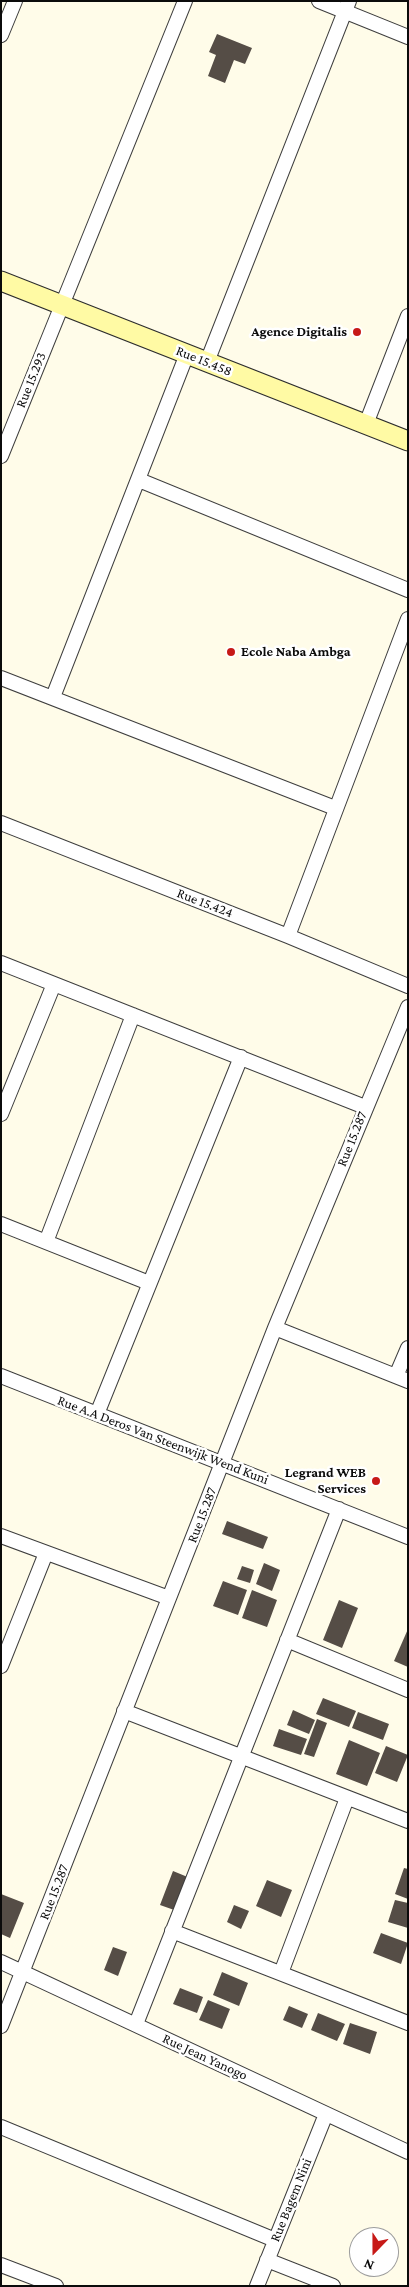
<!DOCTYPE html>
<style>
body{margin:0}
#map{position:relative;width:409px;height:2287px;overflow:hidden;background:#fffce9;font-family:"Crimson Pro",serif}
canvas{display:block}
.frame{position:absolute;inset:0;border:2px solid #0b0b0b;pointer-events:none}
.north{position:absolute;left:349px;top:2227px;width:50px;height:50px;box-sizing:border-box;background:#fff;border:1px solid #9d9d9d;border-radius:50%;rotate:202deg;font-size:14px;font-weight:700;line-height:20px;text-align:center;color:#0b0b0b}
.north::after{content:'';display:block;margin:auto;width:18px;height:22px;background:#c71917;clip-path:polygon(50% 0,100% 100%,50% 72%,0 100%)}
</style>
<div id="map">
<canvas width="409" height="2287"></canvas>
<div class="frame"></div>
<div class="north">N</div>
</div>
<script>
const c = document.querySelector('canvas').getContext('2d');
c.lineJoin = 'round';
function fill(path, color) { c.fillStyle = color; c.fill(path, 'evenodd'); }
const shape = rows => new Path2D(rows.map(r => 'M' + r).join(''));
function stroke(path, color, width, dash) { c.strokeStyle = color; c.lineWidth = width; c.lineCap = dash ? 'butt' : 'round'; c.setLineDash(dash || []); c.stroke(path); }
function drawText(font, color, halo, rows, align = 'center') {
  c.font = font + ' "Crimson Pro",serif'; c.lineWidth = 5; c.setLineDash([]); c.textBaseline = 'middle'; c.strokeStyle = halo; c.fillStyle = color; for (const [text, x, y, turn = 0] of rows) {
    c.save(); c.translate(x, y); c.rotate((+turn || 0) * Math.PI / 180); c.textAlign = isNaN(turn) ? turn : align; if (halo) c.strokeText(text, 0, 0); c.fillText(text, 0, 0); c.restore();
  }
}
fill(shape([
 [217,34,252,48,245,64,234,60,225,83,208,76,216,55,209,52],
 [227,1521,268,1537,263,1549,222,1534],
 [264,1563,280,1570,272,1591,256,1584],
 [242,1566,254,1570,250,1583,237,1579],
 [223,1581,247,1590,238,1615,213,1606],
 [252,1590,277,1600,267,1627,242,1618],
 [339,1600,358,1608,342,1648,323,1640],
 [408,1629,408,1667,394,1661],
 [323,1698,356,1711,349,1727,316,1714],
 [293,1710,315,1720,309,1734,287,1725],
 [358,1712,389,1724,383,1740,352,1728],
 [317,1719,327,1723,314,1757,304,1754],
 [279,1729,307,1739,301,1755,273,1746],
 [349,1740,380,1753,367,1786,336,1774],
 [386,1746,408,1755,397,1782,375,1773],
 [404,1868,408,1869,408,1899,395,1894],
 [173,1871,190,1878,177,1911,160,1905],
 [267,1880,292,1890,281,1917,256,1906],
 [1,1894,24,1903,10,1938,1,1934],
 [395,1900,408,1903,408,1928,388,1922],
 [234,1905,249,1911,241,1929,227,1922],
 [381,1933,408,1943,401,1964,373,1953],
 [113,1947,127,1952,118,1976,104,1970],
 [222,1972,248,1983,239,2006,213,1995],
 [180,1988,203,1997,197,2013,173,2004],
 [208,2000,230,2009,222,2029,199,2020],
 [289,2006,308,2014,302,2028,283,2020],
 [318,2013,345,2024,337,2041,311,2030],
 [350,2023,377,2032,370,2054,343,2044]
]), '#554d46');
const minor = shape([
 [319,1,408,37],
 [1,35,15,1],
 [207,362,349,1],
 [366,424,408,316],
 [1,456,185,1],
 [139,480,408,590],
 [1,678,335,808],
 [53,697,187,354],
 [1,823,288,936,408,986],
 [288,936,408,619],
 [1,963,365,1107],
 [1,1114,54,984],
 [1,1224,149,1283],
 [46,1242,133,1015],
 [275,1328,408,1381],
 [1,1376,408,1537],
 [396,1376,408,1348],
 [97,1414,241,1057],
 [1,1536,169,1598],
 [287,1640,408,1690],
 [1,1666,46,1553],
 [124,1711,408,1821],
 [172,1931,408,2023],
 [1,1962,408,2152],
 [281,1973,347,1798],
 [136,2024,339,1509],
 [1,2026,275,1328,408,1007],
 [1,2127,275,2240],
 [267,2260,333,2286],
 [1,2265,56,2286],
 [257,2286,326,2114]
]);
const secondary = shape([
 [1,281,408,441]
]);
stroke(minor, '#3e3e3e', 16);
stroke(secondary, '#2d2d2d', 21);
stroke(minor, '#fff', 14);
stroke(secondary, '#fffaa4', 19);
for (const [x, y, r, color] of [
 [357,332,5,"#c71917"],
 [231,652,5,"#c71917"],
 [376,1481,5,"#c71917"]
]) { const dot = new Path2D(); dot.arc(x, y, r, 0, 2 * Math.PI); c.fillStyle = color; c.fill(dot); stroke(dot, '#fff', 2); }
drawText('bold 14px', '#0b0b0b', '#fff', [
 ["Agence Digitalis",347,332],
 ["Ecole Naba Ambga",241,652,"left"],
 ["Legrand WEB",366,1473],
 ["Services",366,1489]
], 'right');
drawText('14px', '#0b0b0b', '#fff', [
 ["Rue 15.458",204,361,22],
 ["Rue 15.293",31,380,-68],
 ["Rue 15.424",205,903,21],
 ["Rue 15.287",352,1139,-68],
 ["Rue A.A Deros Van Steenwijk Wend Kuni",163,1440,21],
 ["Rue 15.287",202,1515,-69],
 ["Rue 15.287",54,1892,-69],
 ["Rue Jean Yanogo",205,2057,25],
 ["Rue Bagem Nini",291,2200,-68]
]);
</script>
